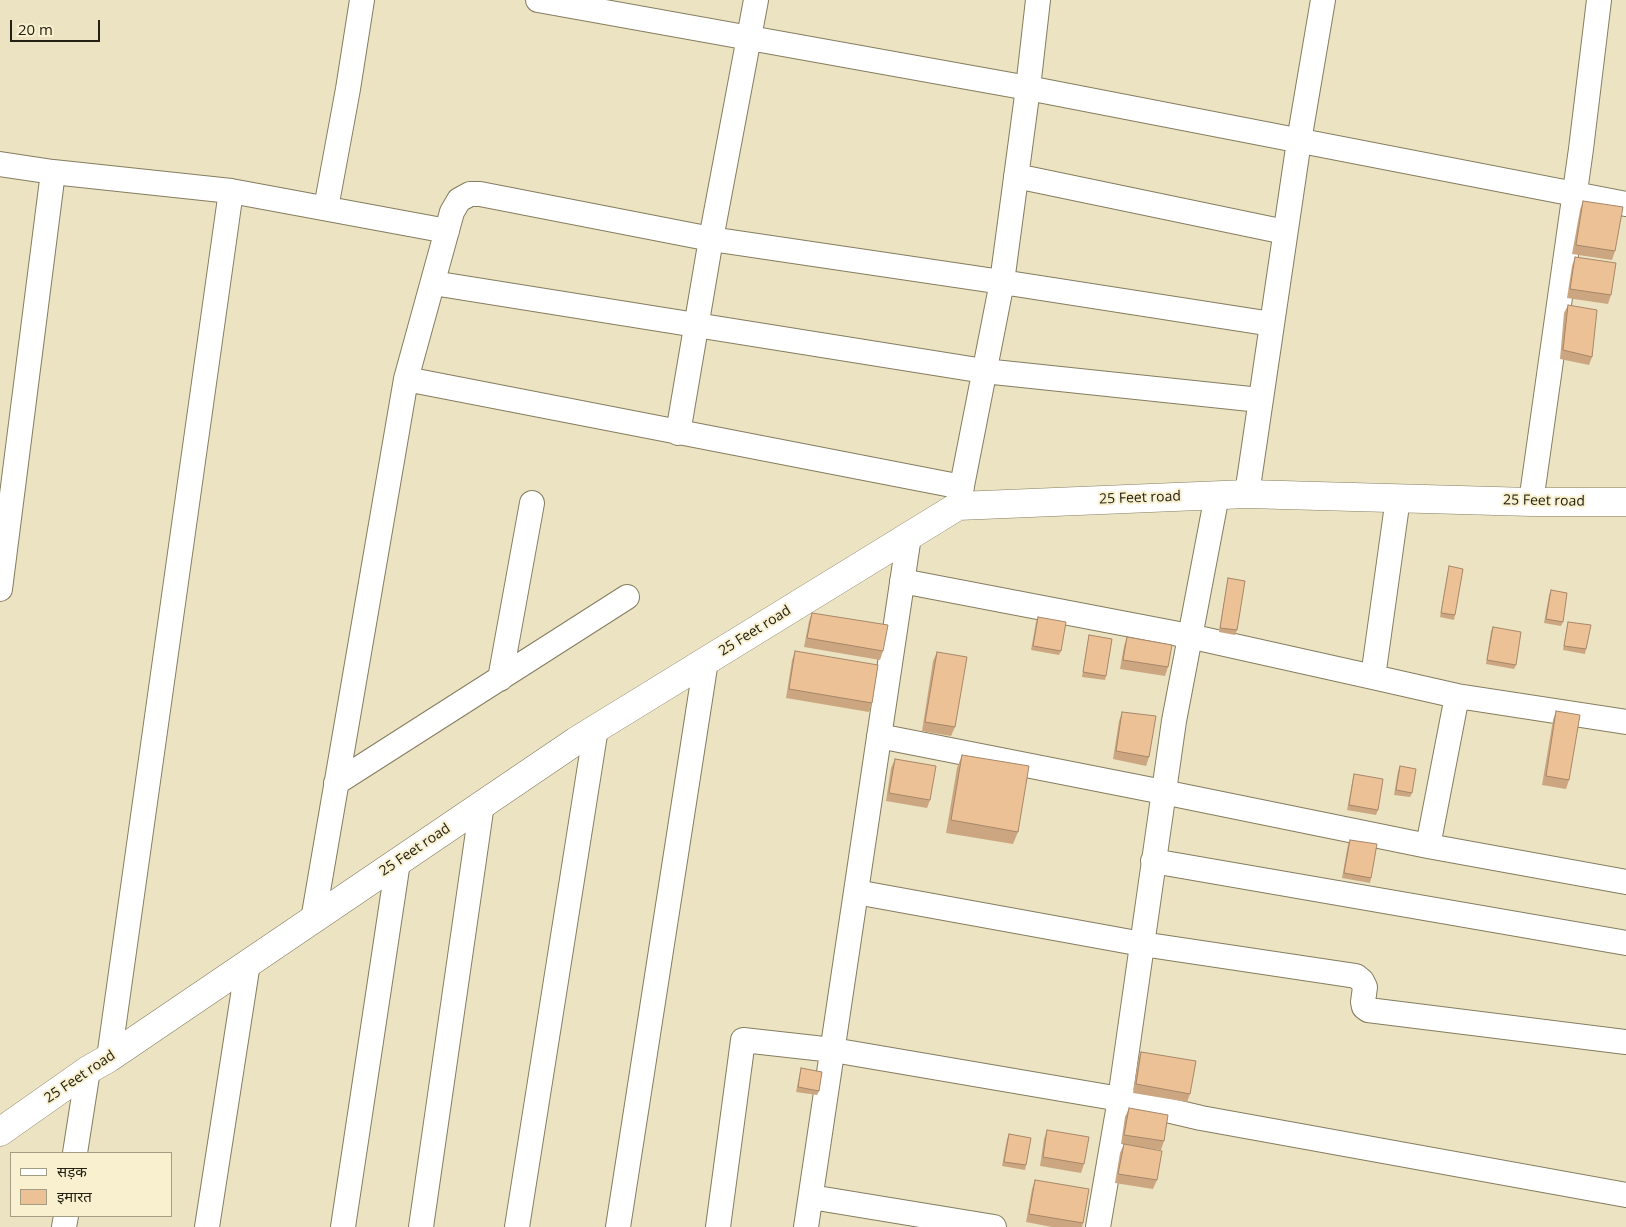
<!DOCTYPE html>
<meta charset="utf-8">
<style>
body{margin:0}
#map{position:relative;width:1626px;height:1227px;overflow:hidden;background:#ebe3c2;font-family:"Open Sans","Noto Sans Devanagari",sans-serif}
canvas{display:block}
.legend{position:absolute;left:10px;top:1152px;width:162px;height:65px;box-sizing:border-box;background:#f8f0ce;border:1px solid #a39d84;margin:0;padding:6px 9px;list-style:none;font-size:15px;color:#242114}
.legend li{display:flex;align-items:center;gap:10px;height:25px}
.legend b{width:25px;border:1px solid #a39d84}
.scale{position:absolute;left:10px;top:20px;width:90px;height:22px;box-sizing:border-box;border:2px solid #242114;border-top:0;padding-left:6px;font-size:15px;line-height:18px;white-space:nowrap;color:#242114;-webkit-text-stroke:4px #f8f0ce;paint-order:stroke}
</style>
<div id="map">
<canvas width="1626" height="1227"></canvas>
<ul class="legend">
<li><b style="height:6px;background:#fff"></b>सड़क</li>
<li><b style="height:14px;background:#edc196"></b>इमारत</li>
</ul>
<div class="scale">20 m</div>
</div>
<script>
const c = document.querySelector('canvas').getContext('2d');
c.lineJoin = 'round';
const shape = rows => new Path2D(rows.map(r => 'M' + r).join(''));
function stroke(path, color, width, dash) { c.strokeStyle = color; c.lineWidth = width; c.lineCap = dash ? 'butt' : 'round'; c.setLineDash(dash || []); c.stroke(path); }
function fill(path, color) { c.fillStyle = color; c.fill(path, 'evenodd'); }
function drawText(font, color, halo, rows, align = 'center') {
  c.font = font + ' "Open Sans",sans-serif'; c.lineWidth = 4; c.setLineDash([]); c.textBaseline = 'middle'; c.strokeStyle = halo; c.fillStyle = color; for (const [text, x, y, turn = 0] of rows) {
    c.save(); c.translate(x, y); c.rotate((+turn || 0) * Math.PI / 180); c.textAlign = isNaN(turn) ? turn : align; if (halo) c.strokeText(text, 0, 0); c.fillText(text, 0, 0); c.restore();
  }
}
const minor = shape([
 [538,0,1028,88,1626,204],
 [0,164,53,172,231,191],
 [1016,176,1285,232],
 [326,208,348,89,362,0],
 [433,283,984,371,1260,400],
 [406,379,452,212,459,200,470,194,480,194,711,239,1002,282,1272,324],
 [678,433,711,239,756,0],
 [1247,494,1299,141,1323,0],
 [1217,495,1174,721,1120,1099,1201,1118,1626,1195],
 [959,501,1002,282,1028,88,1038,0],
 [1531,502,1581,149,1599,0],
 [902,581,1189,636,1373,677,1398,498],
 [0,589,53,172],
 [1373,677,1457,696],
 [500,679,532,503],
 [879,736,1163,792,1428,846,1626,882],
 [336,783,627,597],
 [1428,846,1457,696,1626,722],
 [1153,861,1626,943],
 [856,892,1142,944,1356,976,1362,981,1365,987,1363,1002,1364,1007,1368,1010,1626,1042],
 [313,920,406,379,962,487],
 [109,1058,231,191,447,231],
 [75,1153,88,1070],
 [811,1197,994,1227],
 [64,1227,66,1216],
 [207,1227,248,963],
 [343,1227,398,862],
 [421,1227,482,804],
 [517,1227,596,728],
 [618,1227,706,661],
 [718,1227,743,1040,833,1050,1120,1099,1098,1227],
 [806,1227,909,536]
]);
const tertiary = shape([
 [0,1132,88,1070,109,1058,576,741,958,506,1247,494,1531,502,1626,502]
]);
stroke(minor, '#857d5f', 26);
stroke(tertiary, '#857d5f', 29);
stroke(minor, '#fff', 24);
stroke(tertiary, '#fff', 28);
fill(shape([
 [1583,201,1615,251,1612,260,1572,254,1580,210],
 [1575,257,1611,295,1608,304,1567,298,1572,266],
 [1568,305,1592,357,1589,365,1560,359,1564,313],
 [1449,566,1455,615,1454,620,1440,617,1448,571],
 [1228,578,1237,630,1235,635,1219,632,1227,583],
 [1551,590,1563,622,1561,626,1544,623,1549,595],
 [812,613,883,651,880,660,804,647,809,621],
 [1038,617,1061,651,1059,655,1031,650,1036,622],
 [1568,622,1586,649,1585,654,1563,650,1567,626],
 [1493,627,1516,665,1514,669,1486,664,1491,631],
 [1089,635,1106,676,1105,680,1082,677,1088,640],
 [1127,637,1168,667,1165,676,1120,669,1124,646],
 [795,651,872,703,869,712,786,698,792,660],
 [937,652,955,727,951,736,922,731,933,661],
 [1556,711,1569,780,1566,789,1542,785,1553,720],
 [1122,712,1149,757,1146,766,1113,759,1119,721],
 [962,755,1018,832,1013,844,946,833,957,768],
 [895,759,930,800,927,808,886,801,891,768],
 [1400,766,1412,793,1410,797,1394,795,1398,771],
 [1354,774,1378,810,1376,815,1347,810,1353,778],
 [1350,840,1371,878,1370,883,1342,878,1348,844],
 [1141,1052,1190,1094,1187,1102,1133,1093,1138,1061],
 [801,1068,819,1091,817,1095,796,1092,800,1072],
 [1129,1108,1164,1141,1161,1150,1121,1144,1125,1117],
 [1047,1130,1084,1164,1081,1173,1040,1166,1044,1139],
 [1009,1134,1026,1165,1025,1170,1002,1166,1007,1139],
 [1124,1144,1157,1180,1153,1189,1115,1183,1120,1153],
 [1035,1180,1083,1223,1082,1227,1052,1227,1026,1222,1032,1189]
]), '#cca681');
const building = shape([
 [1583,201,1623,207,1615,251,1576,245,1583,201],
 [1575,257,1616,263,1611,295,1570,289,1575,257],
 [1568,305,1597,310,1592,357,1563,350,1568,305],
 [1449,566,1463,569,1455,615,1441,613,1449,566],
 [1228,578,1245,581,1237,630,1220,628,1228,578],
 [1551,590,1567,593,1563,622,1546,619,1551,590],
 [812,613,888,625,883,651,807,638,812,613],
 [1038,617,1066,622,1061,651,1033,646,1038,617],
 [1568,622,1591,625,1586,649,1564,646,1568,622],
 [1493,627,1521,632,1516,665,1487,660,1493,627],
 [1089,635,1112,639,1106,676,1083,672,1089,635],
 [1127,637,1172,645,1168,667,1123,660,1127,637],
 [795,651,878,665,872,703,789,689,795,651],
 [937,652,967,657,955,727,925,722,937,652],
 [1556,711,1580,715,1569,780,1546,776,1556,711],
 [1122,712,1156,716,1149,757,1116,751,1122,712],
 [962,755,1029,766,1018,832,951,820,962,755],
 [895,759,936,766,930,800,889,793,895,759],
 [1400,766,1416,769,1412,793,1396,790,1400,766],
 [1354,774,1383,779,1378,810,1349,805,1354,774],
 [1350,840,1377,844,1371,878,1344,873,1350,840],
 [1141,1052,1196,1061,1190,1094,1136,1084,1141,1052],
 [801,1068,822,1072,819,1091,798,1087,801,1068],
 [1129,1108,1168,1115,1164,1141,1124,1135,1129,1108],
 [1047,1130,1089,1137,1084,1164,1043,1157,1047,1130],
 [1009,1134,1031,1138,1026,1165,1004,1162,1009,1134],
 [1124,1144,1162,1151,1157,1180,1118,1174,1124,1144],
 [1035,1180,1089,1189,1083,1223,1029,1214,1035,1180]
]);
fill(building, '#edc196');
stroke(building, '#a68769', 1);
drawText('14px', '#242114', '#f8f0ce', [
 ["25 Feet road",1140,498,-2],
 ["25 Feet road",1544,501,1],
 ["25 Feet road",755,631,-32],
 ["25 Feet road",415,850,-34],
 ["25 Feet road",80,1077,-34]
]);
</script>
